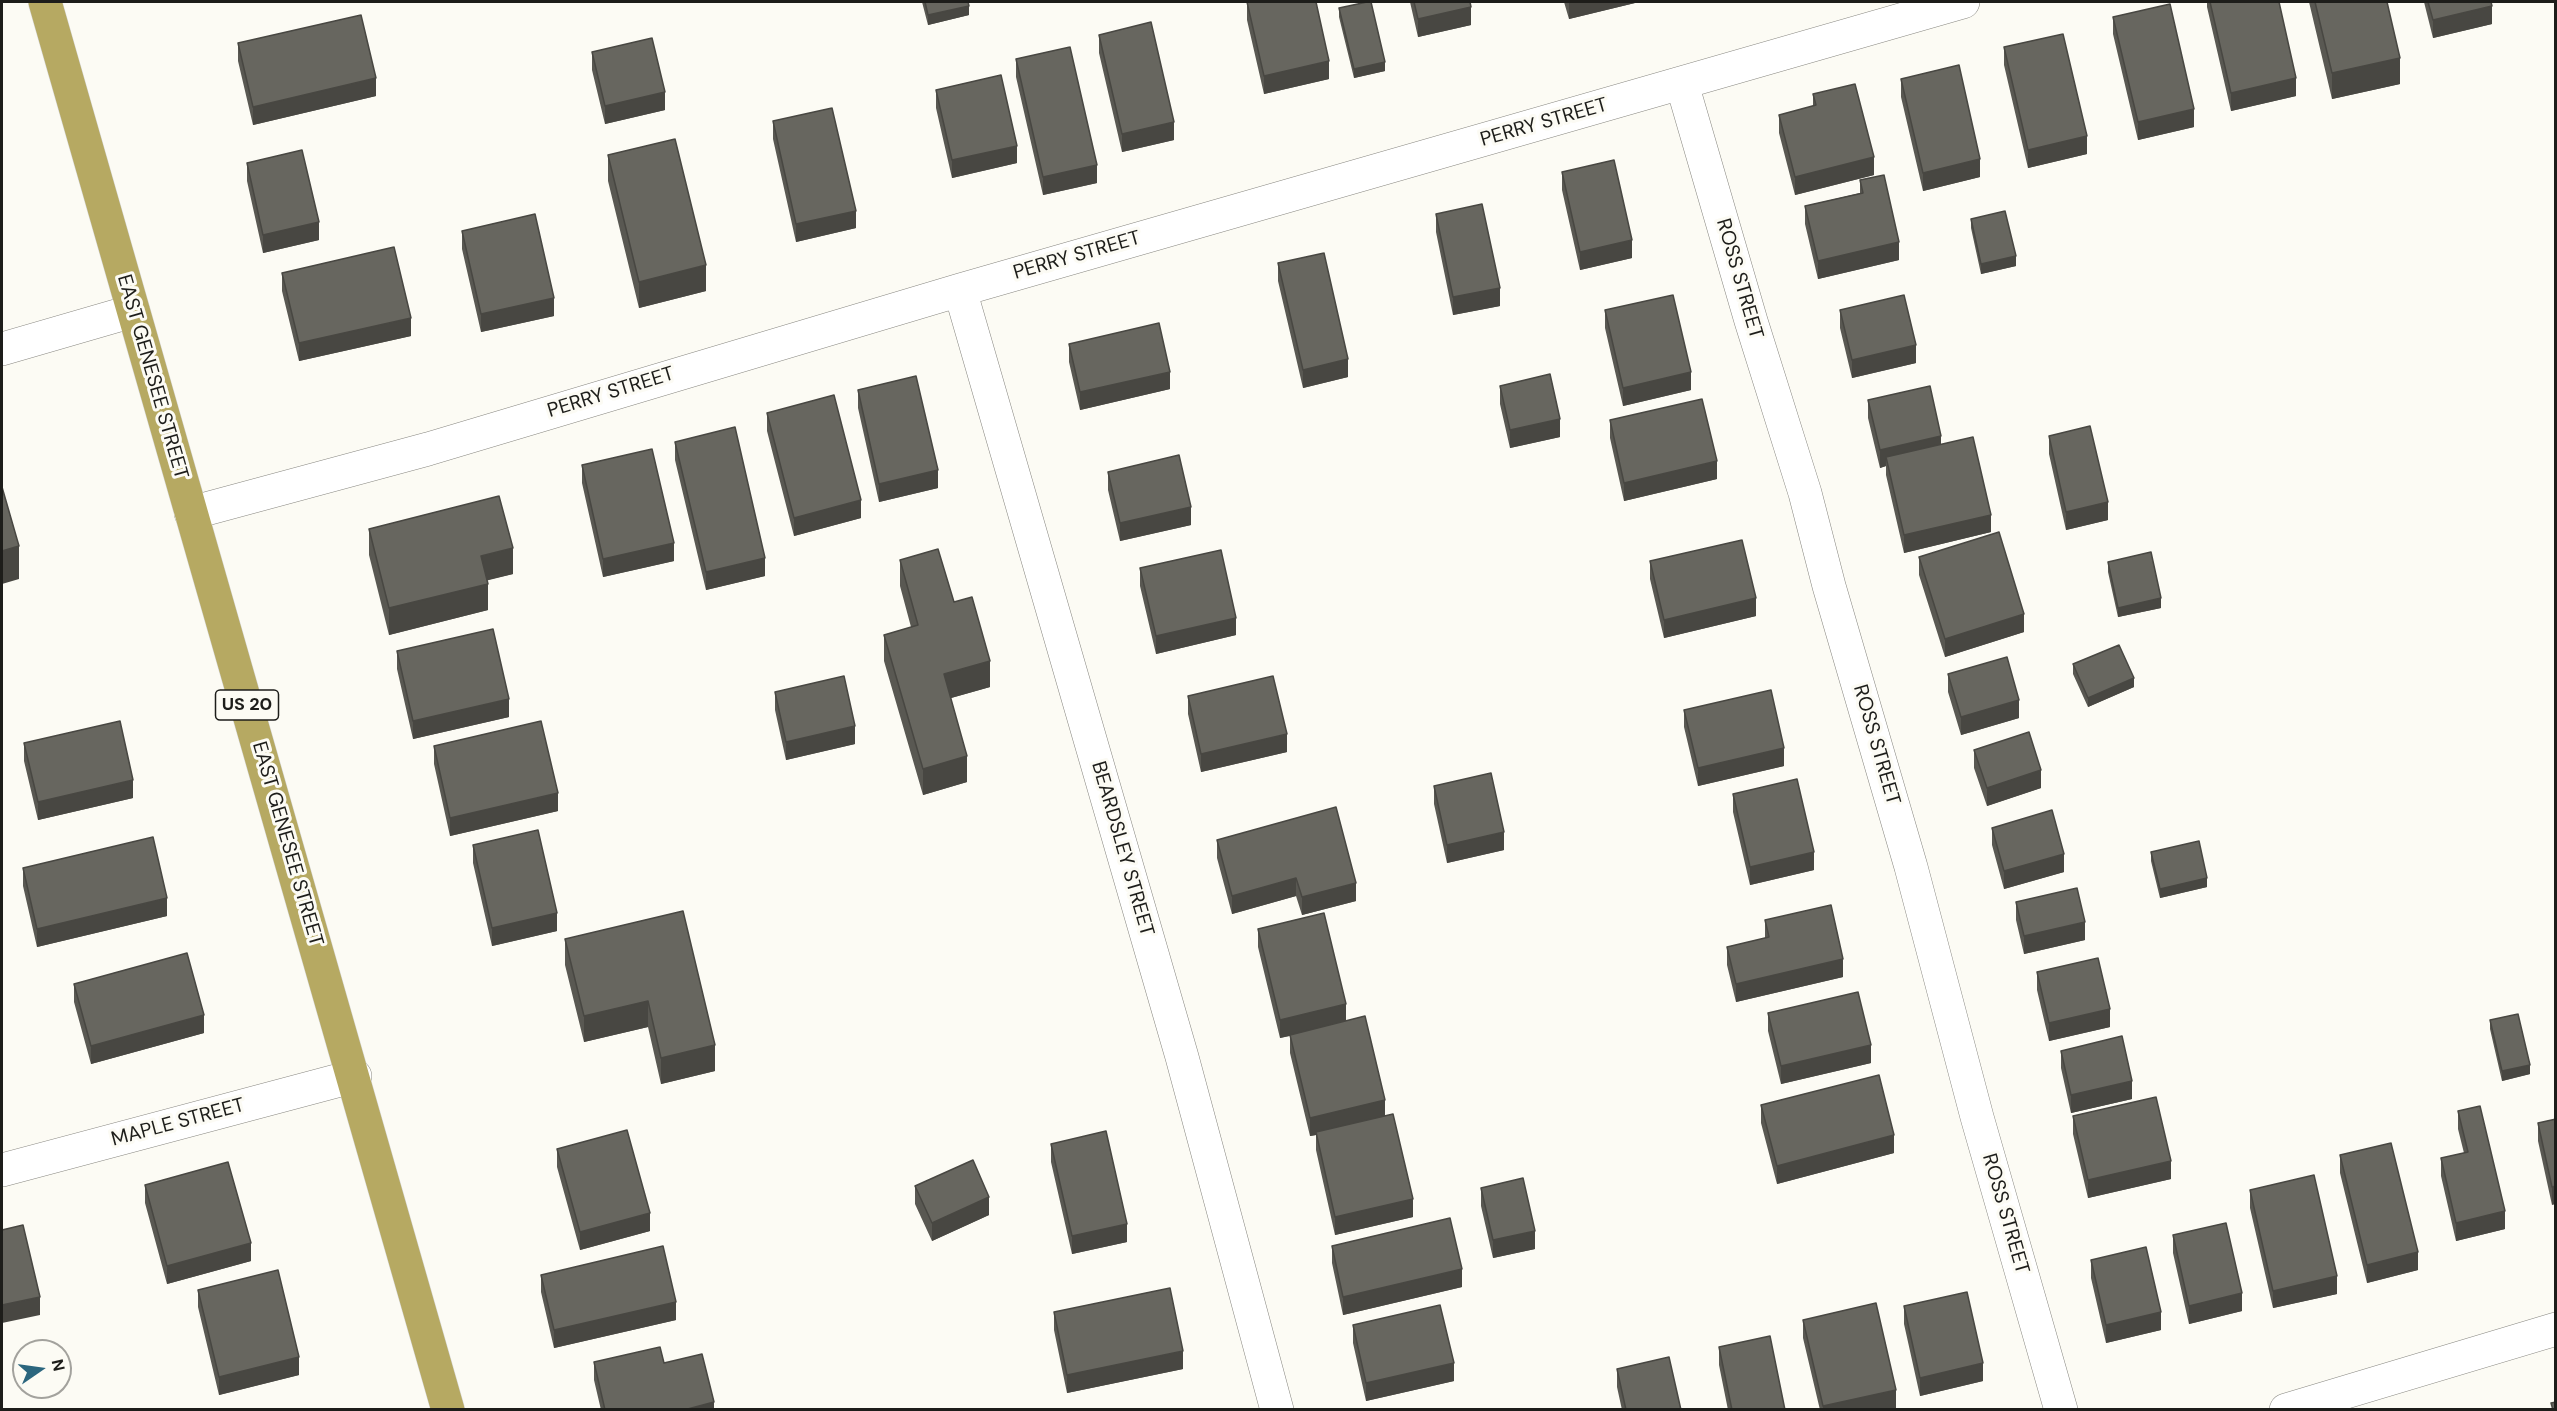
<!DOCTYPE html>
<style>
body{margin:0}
#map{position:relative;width:2557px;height:1411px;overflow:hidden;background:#fcfbf4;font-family:"DM Sans",sans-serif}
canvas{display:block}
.frame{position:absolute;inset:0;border:3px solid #1d1d1a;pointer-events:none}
.north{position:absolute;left:12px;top:1339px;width:60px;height:60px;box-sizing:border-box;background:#fcfbf4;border:2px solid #a3a29d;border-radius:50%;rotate:77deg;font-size:16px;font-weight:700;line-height:24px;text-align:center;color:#1d1d1a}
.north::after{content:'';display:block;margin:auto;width:21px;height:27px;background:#2b667e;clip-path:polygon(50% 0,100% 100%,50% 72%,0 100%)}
</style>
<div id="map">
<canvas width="2557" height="1411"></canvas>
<div class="frame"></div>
<div class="north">N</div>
</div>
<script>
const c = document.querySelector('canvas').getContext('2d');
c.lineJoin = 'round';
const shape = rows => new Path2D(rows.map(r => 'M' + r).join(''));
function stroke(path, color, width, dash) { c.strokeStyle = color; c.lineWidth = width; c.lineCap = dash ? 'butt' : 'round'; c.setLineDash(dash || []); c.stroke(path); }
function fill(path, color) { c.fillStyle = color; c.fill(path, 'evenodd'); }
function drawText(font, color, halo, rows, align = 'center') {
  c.font = font + ' "DM Sans",sans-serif'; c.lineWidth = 6; c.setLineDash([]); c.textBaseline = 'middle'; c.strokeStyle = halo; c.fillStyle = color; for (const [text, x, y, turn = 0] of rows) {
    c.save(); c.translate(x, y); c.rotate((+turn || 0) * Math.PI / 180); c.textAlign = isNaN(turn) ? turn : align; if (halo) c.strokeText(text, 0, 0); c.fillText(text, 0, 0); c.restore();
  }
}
const street = shape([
 [1682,84,1751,321,1805,493,1829,586,1911,867,1977,1117,2061,1410],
 [960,290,1182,1057,1277,1410],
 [2,349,133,311],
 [191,513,428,449,960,290,1963,2],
 [2,1170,355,1076]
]);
const secondary = shape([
 [2286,1410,2556,1329]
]);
const highway = shape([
 [45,2,448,1410]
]);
stroke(street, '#898882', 34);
stroke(secondary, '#898882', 34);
stroke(highway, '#d6d6d6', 34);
stroke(street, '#fff', 33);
stroke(secondary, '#fff', 33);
stroke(highway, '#b6a962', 33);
fill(shape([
 [922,2,968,2,969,15,928,25],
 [1247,2,1329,79,1264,94,1247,20],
 [1410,2,1470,2,1471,25,1418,37],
 [1564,2,1635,2,1635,3,1569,19],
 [2207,2,2279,2,2296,96,2231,111,2207,7],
 [2309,2,2387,2,2400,84,2332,99],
 [2424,2,2491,2,2492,24,2433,38],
 [1339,8,1385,71,1354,78,1339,17],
 [2113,17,2194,127,2138,140,2113,34],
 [1099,35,1174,140,1122,152,1099,53],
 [238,43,376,96,253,125,238,61],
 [2004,47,2087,154,2028,168,2004,65],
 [592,52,665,110,605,124,592,70],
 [1016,59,1097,183,1043,195,1016,77],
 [1901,79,1980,177,1923,191,1901,97],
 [936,90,1017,163,952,178,936,108],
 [1813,94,1874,175,1795,195,1779,133,1779,115,1813,106],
 [773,121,856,228,796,242,773,139],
 [608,155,706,291,639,308,608,181],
 [247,163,319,240,263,253,247,181],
 [1562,172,1632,258,1580,270,1562,190],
 [1860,180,1899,260,1818,279,1805,224,1805,206,1860,193],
 [1436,214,1500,306,1453,315,1436,232],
 [1971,219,2016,266,1981,274,1971,228],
 [462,231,554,316,481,332,462,249],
 [1278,263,1348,377,1303,388,1278,281],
 [282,273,411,336,299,361,282,291],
 [1605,310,1691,390,1623,406,1605,328],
 [1840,310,1916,363,1852,378,1840,328],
 [1069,344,1170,389,1080,410,1069,362],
 [1500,386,1560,437,1510,448,1500,404],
 [858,390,938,488,879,502,858,408],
 [1868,400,1941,444,1991,532,1904,553,1886,475,1886,466,1880,468,1868,418],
 [767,413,861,518,794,536,767,431],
 [1610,420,1717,479,1624,501,1610,438],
 [2049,436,2108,520,2066,530,2049,454],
 [675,442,765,576,706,590,675,460],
 [582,465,674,561,603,577,582,483],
 [1108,472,1191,525,1120,541,1108,490],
 [369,529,513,574,487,580,488,610,389,635,369,555],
 [1919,557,2024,632,1945,657,1919,575],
 [900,560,954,602,990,687,951,698,967,782,923,795,884,661,884,635,911,627,900,586],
 [1650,561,1756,616,1664,638,1650,579],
 [2108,562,2161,608,2118,617,2108,572],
 [1140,568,1236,635,1156,654,1140,586],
 [397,651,509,717,413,739,397,669],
 [2073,664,2134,687,2088,707,2073,674],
 [1948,674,2019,718,1961,735,1948,692],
 [775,692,855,744,786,760,775,710],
 [1188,696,1287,752,1201,772,1188,714],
 [1684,710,1784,766,1698,786,1684,727],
 [24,743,133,798,38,820,24,761],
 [434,746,558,811,450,836,434,764],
 [1974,750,2041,788,1987,806,1974,768],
 [1434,786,1504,850,1447,863,1434,804],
 [1733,794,1814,870,1750,885,1733,812],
 [1992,828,2064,872,2004,889,1992,845],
 [1217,840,1356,901,1302,915,1296,896,1232,914,1217,858],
 [473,845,557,931,492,946,473,863],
 [2151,852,2207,887,2160,898,2151,861],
 [23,868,167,916,37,947,23,886],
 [2016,902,2085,940,2024,954,2016,920],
 [1765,920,1843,977,1736,1002,1727,965,1727,947,1765,938],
 [1258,929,1346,1021,1385,1116,1413,1217,1335,1235,1316,1150,1316,1135,1310,1136,1290,1053,1290,1036,1280,1038,1258,947],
 [565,939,715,1045,715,1071,661,1084,648,1027,584,1042,565,965],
 [2037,972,2110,1027,2049,1041,2037,990],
 [74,984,204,1033,91,1064,74,1002],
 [1768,1013,1871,1063,1781,1084,1768,1031],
 [2490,1020,2530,1074,2502,1081,2490,1029],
 [2061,1051,2132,1099,2071,1113,2061,1068],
 [1761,1105,1894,1153,1777,1184,1761,1123],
 [2458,1111,2505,1229,2456,1241,2441,1176,2441,1158,2464,1153,2458,1129],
 [2073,1116,2171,1179,2088,1198,2073,1134],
 [2556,1119,2552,1205,2538,1141,2538,1123],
 [1051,1144,1127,1242,1072,1254,1051,1162],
 [557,1149,650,1231,580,1250,557,1167],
 [2340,1155,2418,1270,2367,1283,2340,1173],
 [145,1185,251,1261,167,1284,145,1203],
 [915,1186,989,1215,932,1241,915,1204],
 [1481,1188,1535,1249,1493,1258,1481,1206],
 [2250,1190,2337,1294,2273,1308,2250,1208],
 [2173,1235,2242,1311,2189,1324,2173,1253],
 [1332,1246,1462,1287,1343,1315,1332,1263],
 [2091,1260,2161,1330,2106,1343,2091,1278],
 [541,1275,676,1320,554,1348,541,1292],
 [198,1290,299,1375,219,1395,198,1307],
 [1904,1306,1983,1381,1920,1396,1904,1324],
 [1054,1312,1183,1369,1067,1393,1054,1330],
 [1803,1320,1896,1408,1888,1410,1820,1410,1803,1338],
 [1353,1325,1454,1381,1366,1401,1353,1343],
 [1719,1347,1785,1410,1728,1410,1719,1365],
 [594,1362,664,1363,714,1410,601,1410,594,1380],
 [1617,1369,1681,1410,1622,1410,1617,1387]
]), '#595852');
fill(shape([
 [1569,2,1635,2,1635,3,1569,19],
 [969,6,969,15,928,25,928,15],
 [2492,6,2492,24,2433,38,2433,20],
 [1471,7,1471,25,1418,37,1418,19],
 [2400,58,2400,84,2332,99,2332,73],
 [1329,61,1329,79,1264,94,1264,76],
 [1385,62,1385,71,1354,78,1354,69],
 [376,78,376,96,253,125,253,107],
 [2296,78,2296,96,2231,111,2231,93],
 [665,92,665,110,605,124,605,106],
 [2194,109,2194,127,2138,140,2138,122],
 [1174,122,1174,140,1122,152,1122,134],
 [2087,136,2087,154,2028,168,2028,150],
 [1017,146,1017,163,952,178,952,160],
 [1874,157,1874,175,1795,195,1795,177],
 [1980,159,1980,177,1923,191,1923,173],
 [1097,165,1097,183,1043,195,1043,177],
 [856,211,856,228,796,242,796,224],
 [319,222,319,240,263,253,263,235],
 [1632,240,1632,258,1580,270,1580,252],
 [1899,242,1899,260,1818,279,1818,261],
 [2016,256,2016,266,1981,274,1981,264],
 [706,265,706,291,639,308,639,282],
 [1500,288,1500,306,1453,315,1453,297],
 [554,298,554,316,481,332,481,314],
 [411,318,411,336,299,361,299,343],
 [1916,345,1916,363,1852,378,1852,360],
 [1348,359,1348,377,1303,388,1303,370],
 [1170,372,1170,389,1080,410,1080,392],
 [1691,372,1691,390,1623,406,1623,388],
 [1560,419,1560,437,1510,448,1510,430],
 [1941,436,1941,454,1886,457,1886,466,1880,468,1880,450],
 [1717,461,1717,479,1624,501,1624,483],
 [938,470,938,488,879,502,879,484],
 [861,500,861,518,794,536,794,518],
 [2108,502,2108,520,2066,530,2066,512],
 [1191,507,1191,525,1120,541,1120,523],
 [1991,515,1991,532,1904,553,1904,535],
 [674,543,674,561,603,577,603,559],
 [19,546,19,579,2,584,2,551],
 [513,548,513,574,481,582,481,556],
 [765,558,765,576,706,590,706,572],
 [488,584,488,610,389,635,389,608],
 [1756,598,1756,616,1664,638,1664,620],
 [2161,598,2161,608,2118,617,2118,608],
 [2024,614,2024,632,1945,657,1945,639],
 [1236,618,1236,635,1156,654,1156,636],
 [990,661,990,687,944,700,944,674],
 [2134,678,2134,687,2088,707,2088,698],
 [509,699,509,717,413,739,413,721],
 [2019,700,2019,718,1961,735,1961,717],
 [855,726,855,744,786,760,786,742],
 [1287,734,1287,752,1201,772,1201,754],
 [1784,748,1784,766,1698,786,1698,768],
 [967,756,967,782,923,795,923,769],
 [2041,770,2041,788,1987,806,1987,788],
 [133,780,133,798,38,820,38,802],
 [558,793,558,811,450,836,450,818],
 [1504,832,1504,850,1447,863,1447,845],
 [1814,852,1814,870,1750,885,1750,867],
 [2064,854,2064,872,2004,889,2004,871],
 [1296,878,1296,896,1232,914,1232,896],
 [2207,878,2207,887,2160,898,2160,889],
 [1356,883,1356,901,1302,915,1302,897],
 [167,898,167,916,37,947,37,929],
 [557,913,557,931,492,946,492,928],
 [2085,922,2085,940,2024,954,2024,936],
 [1843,959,1843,977,1736,1002,1736,984],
 [648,1001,648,1027,584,1042,584,1016],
 [1346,1004,1346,1022,1280,1038,1280,1020],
 [2110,1009,2110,1027,2049,1041,2049,1023],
 [204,1015,204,1033,91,1064,91,1046],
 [715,1045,715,1071,661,1084,661,1058],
 [1871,1045,1871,1063,1781,1084,1781,1066],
 [2530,1065,2530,1074,2502,1081,2502,1071],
 [2132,1081,2132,1099,2071,1113,2071,1095],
 [1385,1100,1385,1118,1316,1132,1316,1135,1310,1136,1310,1118],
 [1894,1135,1894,1153,1777,1184,1777,1166],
 [2171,1161,2171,1179,2088,1198,2088,1180],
 [2556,1186,2556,1204,2552,1205,2552,1187],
 [989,1197,989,1215,932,1241,932,1223],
 [1413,1199,1413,1217,1335,1235,1335,1217],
 [2505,1211,2505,1229,2456,1241,2456,1223],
 [650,1213,650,1231,580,1250,580,1232],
 [1127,1224,1127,1242,1072,1254,1072,1236],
 [1535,1231,1535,1249,1493,1258,1493,1240],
 [251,1243,251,1261,167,1284,167,1266],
 [2418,1252,2418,1270,2367,1283,2367,1265],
 [1462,1269,1462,1287,1343,1315,1343,1297],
 [2337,1276,2337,1294,2273,1308,2273,1291],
 [2242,1293,2242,1311,2189,1324,2189,1306],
 [40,1297,40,1315,2,1323,2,1305],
 [676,1302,676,1320,554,1348,554,1330],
 [2161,1312,2161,1330,2106,1343,2106,1325],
 [1183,1351,1183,1369,1067,1393,1067,1375],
 [299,1357,299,1375,219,1395,219,1377],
 [1454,1363,1454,1381,1366,1401,1366,1383],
 [1983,1363,1983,1381,1920,1396,1920,1378],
 [1896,1390,1896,1408,1888,1410,1823,1410,1823,1406],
 [714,1402,714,1410,684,1410]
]), '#484742');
const building = shape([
 [925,2,968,2,969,6,928,15,925,2],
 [1247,2,1316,2,1329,61,1264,76,1247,2],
 [1367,2,1371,2,1385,62,1354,69,1339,8,1367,2],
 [1414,2,1470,2,1471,7,1418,19,1414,2],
 [2210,2,2279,2,2296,78,2231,93,2210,2],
 [2315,2,2387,2,2400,58,2332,73,2315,2],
 [2428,2,2491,2,2492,6,2433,20,2428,2],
 [2170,4,2194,109,2138,122,2113,17,2170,4],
 [361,15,376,78,253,107,238,43,361,15],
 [1151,22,1174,122,1122,134,1099,35,1151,22],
 [2063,34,2087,136,2028,150,2004,47,2063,34],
 [652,38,665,92,605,106,592,52,652,38],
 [1070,47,1097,165,1043,177,1016,59,1070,47],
 [1959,65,1980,159,1923,173,1901,79,1959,65],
 [1001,75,1017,146,952,160,936,90,1001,75],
 [1855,84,1874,157,1795,177,1779,115,1816,105,1813,94,1855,84],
 [832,108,856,211,796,224,773,121,832,108],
 [675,139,706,265,639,282,608,155,675,139],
 [302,150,319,222,263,235,247,163,302,150],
 [1614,160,1632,240,1580,252,1562,172,1614,160],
 [1884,175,1899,242,1818,261,1805,206,1863,193,1860,180,1884,175],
 [1482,204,1500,288,1453,297,1436,214,1482,204],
 [2005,211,2016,256,1981,264,1971,219,2005,211],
 [535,214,554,298,481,314,462,231,535,214],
 [394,247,411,318,299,343,282,273,394,247],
 [1324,253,1348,359,1303,370,1278,263,1324,253],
 [1673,295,1691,372,1623,388,1605,310,1673,295],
 [1904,295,1916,345,1852,360,1840,310,1904,295],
 [1159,323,1170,372,1080,392,1069,344,1159,323],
 [1550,374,1560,419,1510,430,1500,386,1550,374],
 [916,376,938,470,879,484,858,390,916,376],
 [1930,386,1941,436,1880,450,1868,400,1930,386],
 [834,395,861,500,794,518,767,413,834,395],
 [1702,399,1717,461,1624,483,1610,420,1702,399],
 [2090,426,2108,502,2066,512,2049,436,2090,426],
 [735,427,765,558,706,572,675,442,735,427],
 [1973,437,1991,515,1904,535,1886,457,1973,437],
 [652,449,674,543,603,559,582,465,652,449],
 [1179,455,1191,507,1120,523,1108,472,1179,455],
 [2,487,19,546,2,551,2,487],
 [499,496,513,548,481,556,488,584,389,608,369,529,499,496],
 [1999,532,2024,614,1945,639,1919,557,1999,532],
 [1742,540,1756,598,1664,620,1650,561,1742,540],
 [938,549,954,602,972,597,990,661,944,674,967,756,923,769,884,635,918,625,900,560,938,549],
 [1221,550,1236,618,1156,636,1140,568,1221,550],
 [2151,552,2161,598,2118,608,2108,562,2151,552],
 [493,629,509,699,413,721,397,651,493,629],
 [2119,645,2134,678,2088,698,2073,664,2119,645],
 [2007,657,2019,700,1961,717,1948,674,2007,657],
 [844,676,855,726,786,742,775,692,844,676],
 [1273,676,1287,734,1201,754,1188,696,1273,676],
 [1771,690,1784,748,1698,768,1684,710,1771,690],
 [120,721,133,780,38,802,24,743,120,721],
 [541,721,558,793,450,818,434,746,541,721],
 [2029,732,2041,770,1987,788,1974,750,2029,732],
 [1491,773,1504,832,1447,845,1434,786,1491,773],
 [1797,779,1814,852,1750,867,1733,794,1797,779],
 [1336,807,1356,883,1302,897,1296,878,1232,896,1217,840,1336,807],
 [2052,810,2064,854,2004,871,1992,828,2052,810],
 [538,830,557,913,492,928,473,845,538,830],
 [153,837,167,898,37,929,23,868,153,837],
 [2199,841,2207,878,2160,889,2151,852,2199,841],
 [2077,888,2085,922,2024,936,2016,902,2077,888],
 [1831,905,1843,959,1736,984,1727,947,1769,937,1765,920,1831,905],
 [683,911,715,1045,661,1058,648,1001,584,1016,565,939,683,911],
 [1324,913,1346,1004,1280,1020,1258,929,1324,913],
 [187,953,204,1015,91,1046,74,984,187,953],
 [2098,958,2110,1009,2049,1023,2037,972,2098,958],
 [1858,992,1871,1045,1781,1066,1768,1013,1858,992],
 [2518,1014,2530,1065,2502,1071,2490,1020,2518,1014],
 [1365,1016,1385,1100,1310,1118,1290,1035,1365,1016],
 [2122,1036,2132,1081,2071,1095,2061,1051,2122,1036],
 [1879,1075,1894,1135,1777,1166,1761,1105,1879,1075],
 [2156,1097,2171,1161,2088,1180,2073,1116,2156,1097],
 [2480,1106,2505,1211,2456,1223,2441,1158,2468,1152,2458,1111,2480,1106],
 [1393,1114,1413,1199,1335,1217,1316,1132,1393,1114],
 [2556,1119,2556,1186,2552,1187,2538,1123,2556,1119],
 [627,1130,650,1213,580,1232,557,1149,627,1130],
 [1106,1131,1127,1224,1072,1236,1051,1144,1106,1131],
 [2391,1143,2418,1252,2367,1265,2340,1155,2391,1143],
 [973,1160,989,1197,932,1223,915,1186,973,1160],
 [228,1162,251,1243,167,1266,145,1185,228,1162],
 [2314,1175,2337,1276,2273,1291,2250,1190,2314,1175],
 [1523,1178,1535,1231,1493,1240,1481,1188,1523,1178],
 [1450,1218,1462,1269,1343,1297,1332,1246,1450,1218],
 [2226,1223,2242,1293,2189,1306,2173,1235,2226,1223],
 [23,1225,40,1297,2,1305,2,1230,23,1225],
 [663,1246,676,1302,554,1330,541,1275,663,1246],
 [2146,1247,2161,1312,2106,1325,2091,1260,2146,1247],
 [278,1270,299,1357,219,1377,198,1290,278,1270],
 [1170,1288,1183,1351,1067,1375,1054,1312,1170,1288],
 [1967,1292,1983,1363,1920,1378,1904,1306,1967,1292],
 [1876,1303,1896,1390,1823,1406,1803,1320,1876,1303],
 [1440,1305,1454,1363,1366,1383,1353,1325,1440,1305],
 [1770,1336,1785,1410,1732,1410,1719,1347,1770,1336],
 [660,1347,664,1363,702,1354,714,1402,684,1410,605,1410,594,1362,660,1347],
 [1669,1357,1681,1410,1626,1410,1617,1369,1669,1357],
 [2556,1402,2556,1410,2553,1410,2551,1403,2556,1402]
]);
fill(building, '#67665f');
stroke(building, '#484742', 1.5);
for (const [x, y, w] of [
 [247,705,63]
]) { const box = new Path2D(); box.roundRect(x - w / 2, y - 15, w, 30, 4.5); c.fillStyle = '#fcfbf4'; c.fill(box); stroke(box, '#1d1d1a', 1.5); }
drawText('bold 18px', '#1d1d1a', null, [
 ["US 20",247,705]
]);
drawText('20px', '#1d1d1a', '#fcfbf4', [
 ["PERRY STREET",1544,123,-16],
 ["PERRY STREET",1077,256,-16],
 ["ROSS STREET",1739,279,74],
 ["EAST GENESEE STREET",152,377,74],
 ["PERRY STREET",611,393,-17],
 ["ROSS STREET",1876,745,74],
 ["EAST GENESEE STREET",287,844,74],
 ["BEARDSLEY STREET",1122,849,74],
 ["MAPLE STREET",178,1123,-15],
 ["ROSS STREET",2005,1214,74]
]);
</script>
